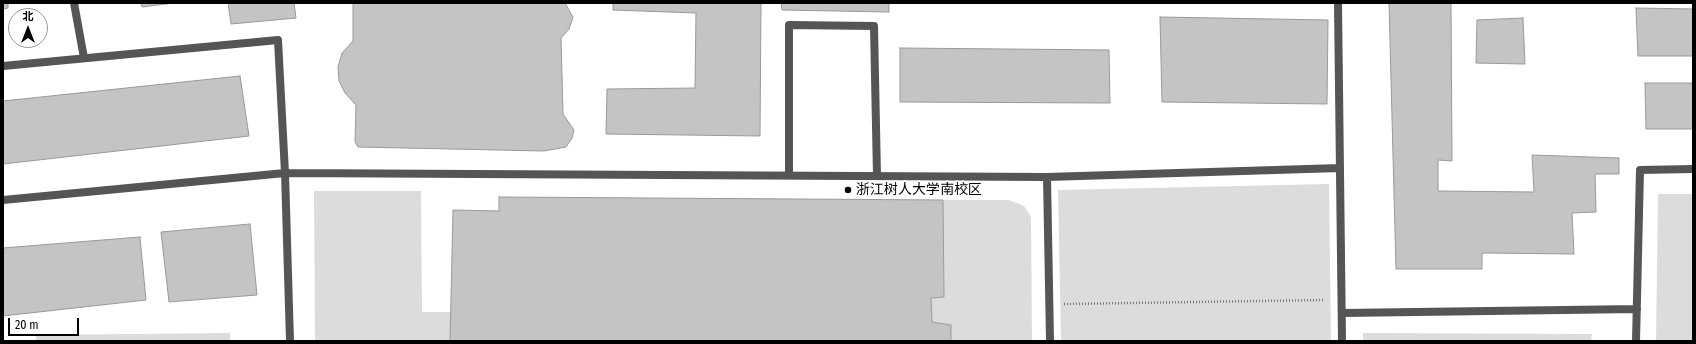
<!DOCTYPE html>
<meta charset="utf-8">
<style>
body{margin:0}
#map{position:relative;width:1696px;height:344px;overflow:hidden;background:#fff;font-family:"Fira Sans Condensed","Noto Sans SC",sans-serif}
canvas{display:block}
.frame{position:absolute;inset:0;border:4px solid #000;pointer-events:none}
.north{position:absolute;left:8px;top:8px;width:40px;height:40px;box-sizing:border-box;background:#fff;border:1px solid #999;border-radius:50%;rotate:0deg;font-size:11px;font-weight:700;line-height:16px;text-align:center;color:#000}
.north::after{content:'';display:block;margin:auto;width:14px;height:18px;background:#000;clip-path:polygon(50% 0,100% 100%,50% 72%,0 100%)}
.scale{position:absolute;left:8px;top:318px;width:71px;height:18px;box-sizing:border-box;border:2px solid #000;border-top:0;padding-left:5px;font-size:12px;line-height:14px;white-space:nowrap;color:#000;-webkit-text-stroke:3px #fff;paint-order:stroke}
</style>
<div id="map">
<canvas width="1696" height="344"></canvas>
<div class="frame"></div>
<div class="north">北</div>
<div class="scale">20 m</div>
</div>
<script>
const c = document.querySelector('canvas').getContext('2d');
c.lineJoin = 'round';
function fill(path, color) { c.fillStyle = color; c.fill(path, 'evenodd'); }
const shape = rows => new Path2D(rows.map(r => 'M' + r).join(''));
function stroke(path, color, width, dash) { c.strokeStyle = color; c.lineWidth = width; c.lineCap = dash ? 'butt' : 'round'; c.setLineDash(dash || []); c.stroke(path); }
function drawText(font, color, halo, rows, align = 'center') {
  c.font = font + ' "Fira Sans Condensed","Noto Sans SC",sans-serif'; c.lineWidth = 3; c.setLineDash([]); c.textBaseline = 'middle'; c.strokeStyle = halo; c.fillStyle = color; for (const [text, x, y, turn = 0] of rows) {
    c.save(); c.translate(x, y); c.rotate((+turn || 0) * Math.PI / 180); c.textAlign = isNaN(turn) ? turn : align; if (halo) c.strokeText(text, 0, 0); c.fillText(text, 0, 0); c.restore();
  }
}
fill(shape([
 [1329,184,1331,341,1061,341,1058,190],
 [314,191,421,191,422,312,451,312,450,341,315,341],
 [1658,194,1693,194,1693,341,1656,341],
 [943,200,1009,200,1024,206,1031,217,1032,341,951,341,951,325,932,322,931,298,944,297],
 [230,333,230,341,36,341,36,335],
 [1363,333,1592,334,1591,341,1363,341]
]), '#dcdcdc');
const building = shape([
 [3,3,8,3,8,8,3,9,3,3],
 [141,3,174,3,142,7,141,3],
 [228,3,294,3,296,18,231,24,228,3],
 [353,3,565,3,573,17,569,29,561,38,563,114,574,130,572,138,566,147,544,151,358,147,355,142,356,105,345,93,339,81,338,67,342,53,353,41,353,3],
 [613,3,761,3,760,136,606,134,607,89,695,88,696,13,613,10,613,3],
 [781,3,889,3,889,12,782,10,781,3],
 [1389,3,1451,3,1452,161,1438,160,1438,191,1534,192,1532,155,1619,158,1619,174,1595,174,1596,212,1572,213,1574,254,1482,253,1482,269,1396,269,1389,3],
 [1636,8,1693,9,1693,56,1638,56,1636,8],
 [1160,17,1328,20,1327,104,1162,102,1160,17],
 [1523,18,1525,64,1476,63,1477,20,1523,18],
 [900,48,1109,50,1110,103,900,102,900,48],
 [240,76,249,136,3,164,3,101,240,76],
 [1645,83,1693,83,1693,129,1646,129,1645,83],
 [499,197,943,200,944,297,931,298,932,322,951,325,951,341,450,341,453,210,499,211,499,197],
 [250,224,257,295,169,302,161,232,250,224],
 [140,237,146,300,3,316,3,248,140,237]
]);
fill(building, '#c4c4c4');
stroke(building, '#999', 1);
stroke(shape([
 [1064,304,1325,300]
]), '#777', 2.5, [1, 2]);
stroke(shape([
 [74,3,84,58],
 [1338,3,1342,341],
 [3,66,278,40,285,173,290,341],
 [789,175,789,25,874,26,877,176],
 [1047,177,1050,341],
 [3,200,285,173,1047,177,1340,168],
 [1342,313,1637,309],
 [1636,341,1640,170,1693,169]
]), '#555', 8);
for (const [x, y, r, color] of [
 [848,190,4,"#000"]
]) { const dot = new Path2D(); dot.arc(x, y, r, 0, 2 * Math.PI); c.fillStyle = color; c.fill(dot); stroke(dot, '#fff', 1.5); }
drawText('14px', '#000', '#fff', [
 ["浙江树人大学南校区",856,190]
], 'left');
</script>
